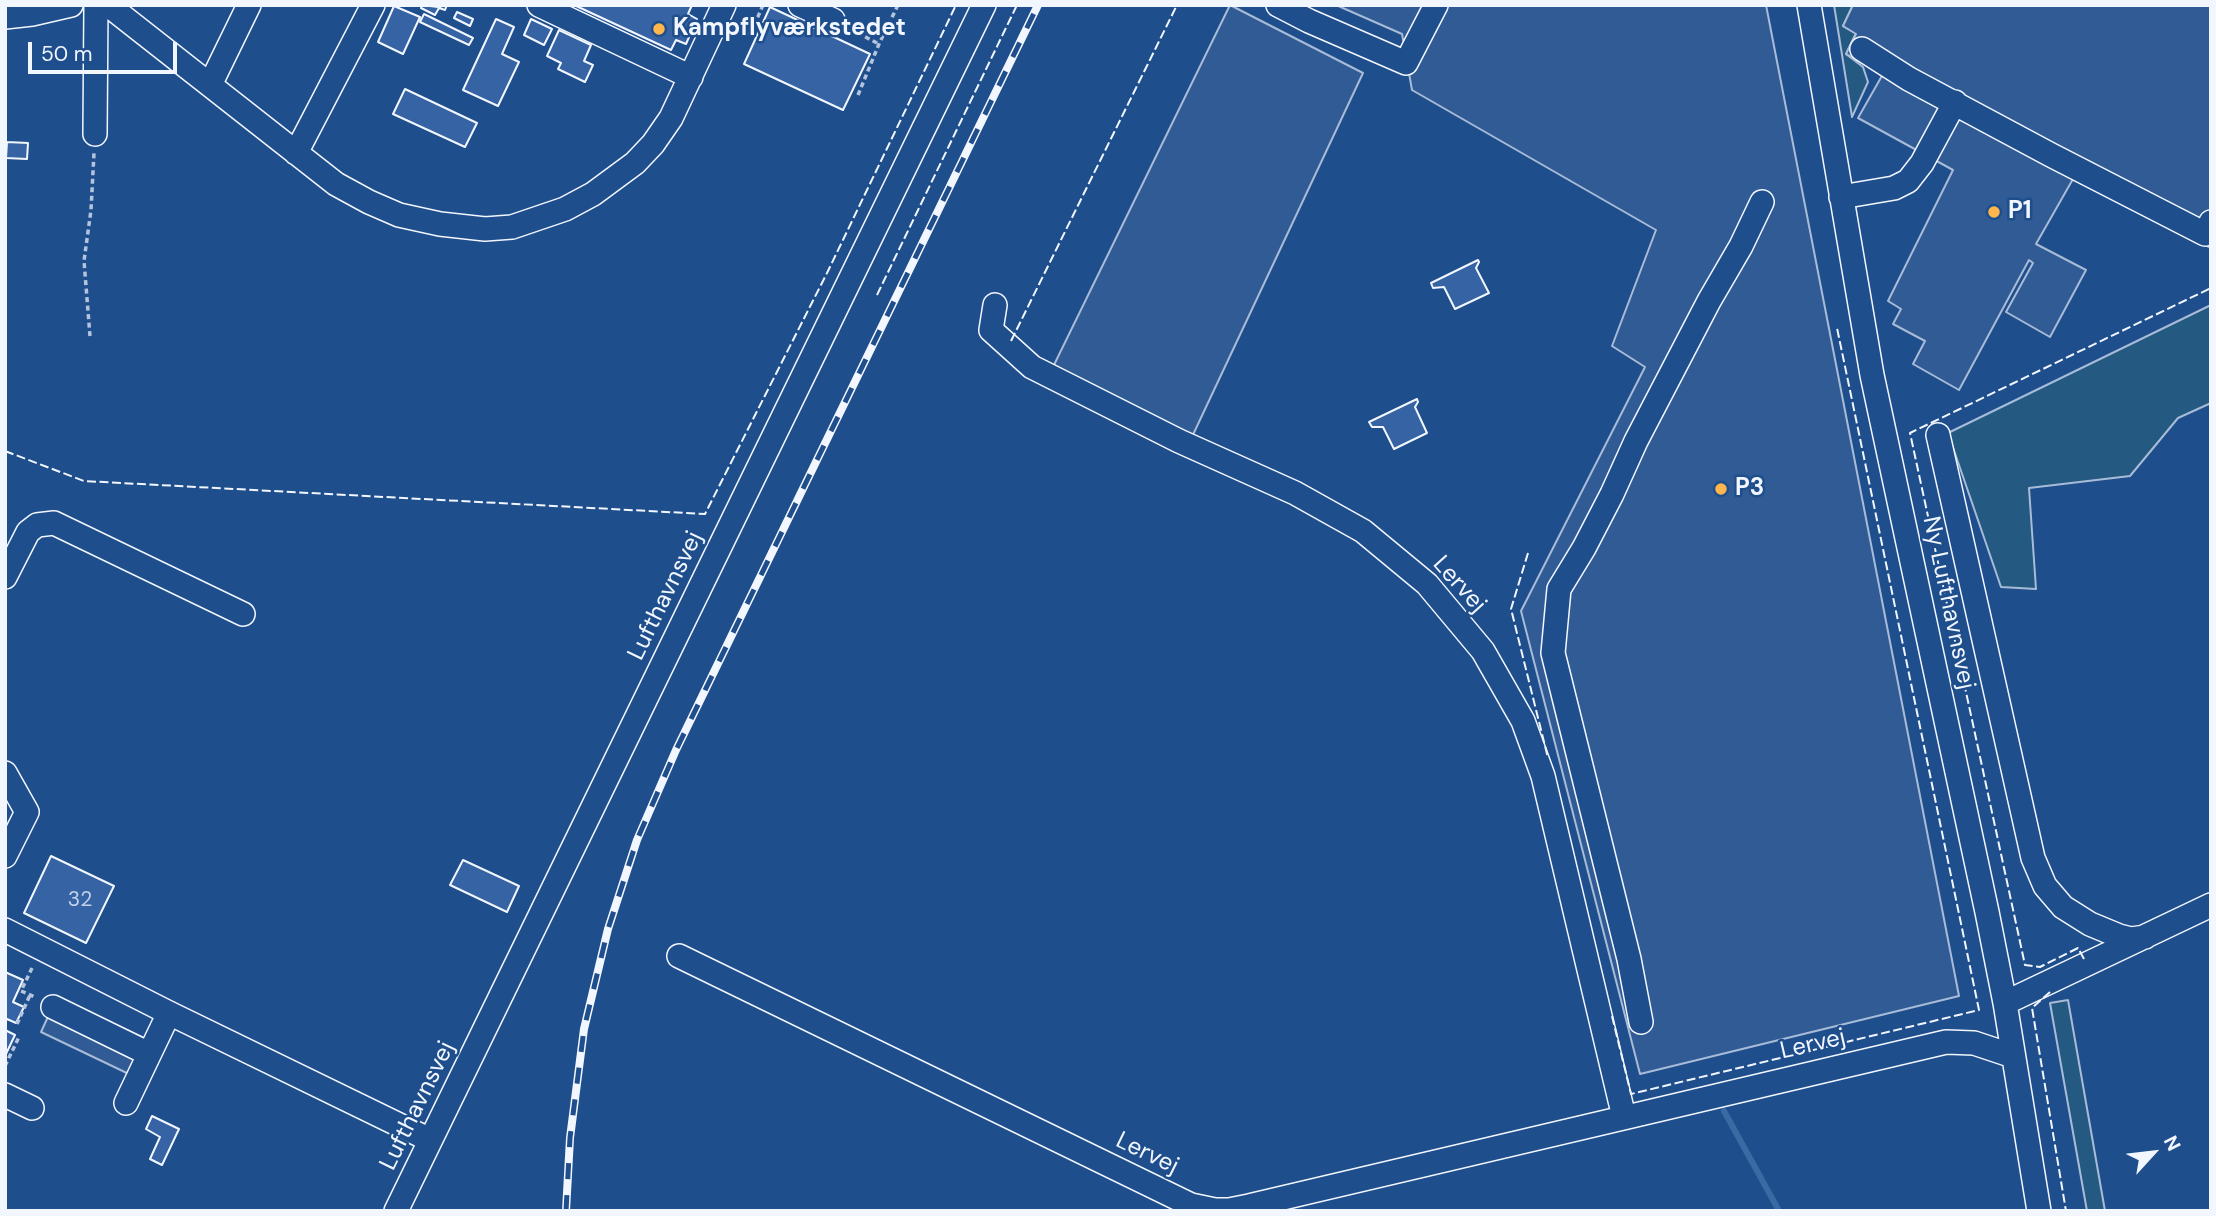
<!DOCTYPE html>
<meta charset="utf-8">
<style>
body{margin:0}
#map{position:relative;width:2216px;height:1216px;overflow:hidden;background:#1f4e8c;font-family:"DM Sans",sans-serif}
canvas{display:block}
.frame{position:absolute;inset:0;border:7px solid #f2f6ff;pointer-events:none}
.north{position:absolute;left:2118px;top:1118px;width:70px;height:70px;-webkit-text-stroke:5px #1f4e8c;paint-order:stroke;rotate:63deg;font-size:19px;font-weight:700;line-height:28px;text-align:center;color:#f2f6ff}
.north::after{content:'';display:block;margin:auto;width:24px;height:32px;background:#f2f6ff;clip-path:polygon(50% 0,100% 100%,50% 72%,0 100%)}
.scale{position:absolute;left:28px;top:42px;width:149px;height:32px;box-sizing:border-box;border:4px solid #f2f6ff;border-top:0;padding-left:9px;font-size:21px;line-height:24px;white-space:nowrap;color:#f2f6ff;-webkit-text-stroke:5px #1f4e8c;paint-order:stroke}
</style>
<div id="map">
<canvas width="2216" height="1216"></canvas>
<div class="frame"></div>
<div class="north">N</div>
<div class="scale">50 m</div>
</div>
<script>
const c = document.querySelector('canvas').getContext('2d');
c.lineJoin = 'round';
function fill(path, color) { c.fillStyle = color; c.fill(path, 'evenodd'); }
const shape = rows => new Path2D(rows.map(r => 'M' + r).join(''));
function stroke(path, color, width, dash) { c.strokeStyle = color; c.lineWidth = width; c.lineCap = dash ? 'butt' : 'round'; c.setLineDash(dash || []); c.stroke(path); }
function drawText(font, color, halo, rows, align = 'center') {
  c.font = font + ' "DM Sans",sans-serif'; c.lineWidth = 5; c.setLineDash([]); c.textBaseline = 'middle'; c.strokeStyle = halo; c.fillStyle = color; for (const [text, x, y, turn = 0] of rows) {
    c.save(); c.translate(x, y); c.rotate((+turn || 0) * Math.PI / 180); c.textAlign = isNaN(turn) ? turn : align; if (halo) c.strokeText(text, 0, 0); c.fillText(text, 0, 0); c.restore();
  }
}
const green = shape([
 [1834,5,1853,5,1843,26,1856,33,1846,54,1863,67,1868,82,1852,117,1834,5],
 [2211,305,2211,403,2178,418,2130,476,2029,488,2036,589,2001,587,1948,433,2211,305],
 [2068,1000,2105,1211,2087,1211,2050,1003,2068,1000]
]);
fill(green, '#245a82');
stroke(green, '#a8bbd7', 2);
const parking = shape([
 [1230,5,1363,73,1191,439,1051,371,1230,5],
 [1336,5,1766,5,1959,996,1640,1074,1521,611,1645,367,1612,346,1656,230,1412,90,1402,34,1336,5],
 [1853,5,2211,5,2211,248,2073,179,2036,244,2086,270,2050,337,2006,312,2033,263,2029,260,1959,390,1913,364,1925,341,1893,324,1901,309,1888,301,1953,170,1858,118,1883,74,1846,54,1856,34,1843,26,1853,5],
 [57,997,148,1040,131,1075,41,1032,57,997]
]);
fill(parking, '#305b95');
stroke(parking, '#a8bbd7', 2);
stroke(shape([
 [1724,1111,1778,1209]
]), '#3b69a3', 6);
const building = shape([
 [422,5,438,7,447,5,445,10,439,8,435,15,421,8,422,5],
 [574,5,692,5,688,14,697,19,686,44,676,40,671,50,574,5],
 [394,6,420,17,403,54,378,42,394,6],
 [770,7,870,54,843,110,744,64,770,7],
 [457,12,473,19,470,26,454,18,457,12],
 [424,14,473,38,469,45,420,22,424,14],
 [496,19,514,27,502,54,519,62,498,106,463,90,496,19],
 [531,19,552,29,544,45,524,35,531,19],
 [559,30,591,45,584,61,593,65,585,82,558,69,561,63,547,56,559,30],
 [405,89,477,123,465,147,393,114,405,89],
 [7,142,28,143,27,159,6,158,7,142],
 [1478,260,1479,262,1476,268,1489,293,1455,309,1444,287,1433,288,1431,283,1478,260],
 [1417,399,1418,402,1415,407,1427,433,1394,449,1383,427,1372,427,1369,422,1417,399],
 [51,856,114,886,86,943,24,913,51,856],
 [463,860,519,886,507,912,450,885,463,860],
 [5,972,23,980,13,1002,24,1007,16,1023,7,1019,5,1022,5,972],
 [5,1030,15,1035,5,1056,5,1030],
 [152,1116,179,1129,162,1165,150,1159,160,1137,146,1129,152,1116]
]);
fill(building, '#3563a3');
stroke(building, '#f2f6ff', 2);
const minor = shape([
 [108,5,336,184,369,202,399,215,440,224,485,229,512,227,565,209,593,194,635,163,653,144,671,118,724,5],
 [539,5,691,77],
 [800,5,833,20],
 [1278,5,1309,21,1406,63,1436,5],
 [1809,5,1872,375,1987,912,2005,1003,2039,1211],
 [5,17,32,14,71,5],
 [1862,49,1909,79,2051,155,2205,234,2211,222],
 [210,85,249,5],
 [95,134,96,5],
 [296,153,373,5],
 [1841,197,1894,188,1908,181,1922,163,1955,102],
 [995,305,991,330,1032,367,1179,441,1295,493,1363,531,1427,584,1483,651,1523,721,1543,776,1624,1117],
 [1938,435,2033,858,2045,886,2063,907,2090,924,2119,936,2131,939,2145,937],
 [5,577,28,532,37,525,54,523,243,614],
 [5,773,27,812,5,856],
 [5,930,169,1013,430,1140],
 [679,956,1191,1205,1215,1210,1229,1210,1249,1206,1946,1042,1974,1043,2013,1056],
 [2005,1003,2211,905],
 [53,1007,149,1054],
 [1641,1022,1629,959,1553,653,1559,589,1584,548,1612,494,1636,441,1709,301,1741,246,1762,202],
 [5,1095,32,1108],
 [126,1103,169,1013],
 [396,1211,984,5]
]);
stroke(minor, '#f2f6ff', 26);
stroke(shape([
 [737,28,750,35,763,5],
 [850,29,879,44],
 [858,95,879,44,898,5],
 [90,336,84,261,91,210,94,153],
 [32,968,21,991,35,997],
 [17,1024,30,995],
 [5,1066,19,1037]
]), '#b3c4dc', 3.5, [5, 3.5]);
stroke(minor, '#1f4e8c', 23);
const rail = shape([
 [566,1211,570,1138,584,1029,608,929,637,840,676,750,1038,5]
]);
stroke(rail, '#f2f6ff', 8);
stroke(rail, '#1f4e8c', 5, [16]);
stroke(shape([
 [877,295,1017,5],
 [1011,341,1177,5],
 [5,451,84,481,705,514,828,271,956,5],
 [1528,553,1511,609,1548,758],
 [2084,959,2078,948,2040,967,2025,965,1910,433,2211,288],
 [2050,992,2032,1008,2066,1211],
 [1612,1016,1631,1094,1979,1010,1837,328]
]), '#f2f6ff', 2, [9, 3.5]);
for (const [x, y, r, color] of [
 [659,29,7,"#ffb74d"],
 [1994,212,7,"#ffb74d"],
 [1721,489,7,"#ffb74d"]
]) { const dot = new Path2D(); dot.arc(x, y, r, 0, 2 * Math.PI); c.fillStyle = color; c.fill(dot); stroke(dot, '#1f4e8c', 2.5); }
drawText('21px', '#c3d1e8', null, [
 ["32",80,900]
]);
drawText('bold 24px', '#f2f6ff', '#1f4e8c', [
 ["Kampflyværkstedet",673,29],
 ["P1",2008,212],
 ["P3",1735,489]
], 'left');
drawText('24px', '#f2f6ff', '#1f4e8c', [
 ["Lervej",1459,585,48],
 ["Lufthavnsvej",666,596,-64],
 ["Ny Lufthavnsvej",1948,603,78],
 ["Lervej",1813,1045,-13],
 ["Lufthavnsvej",418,1106,-64],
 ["Lervej",1147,1154,26]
]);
</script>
